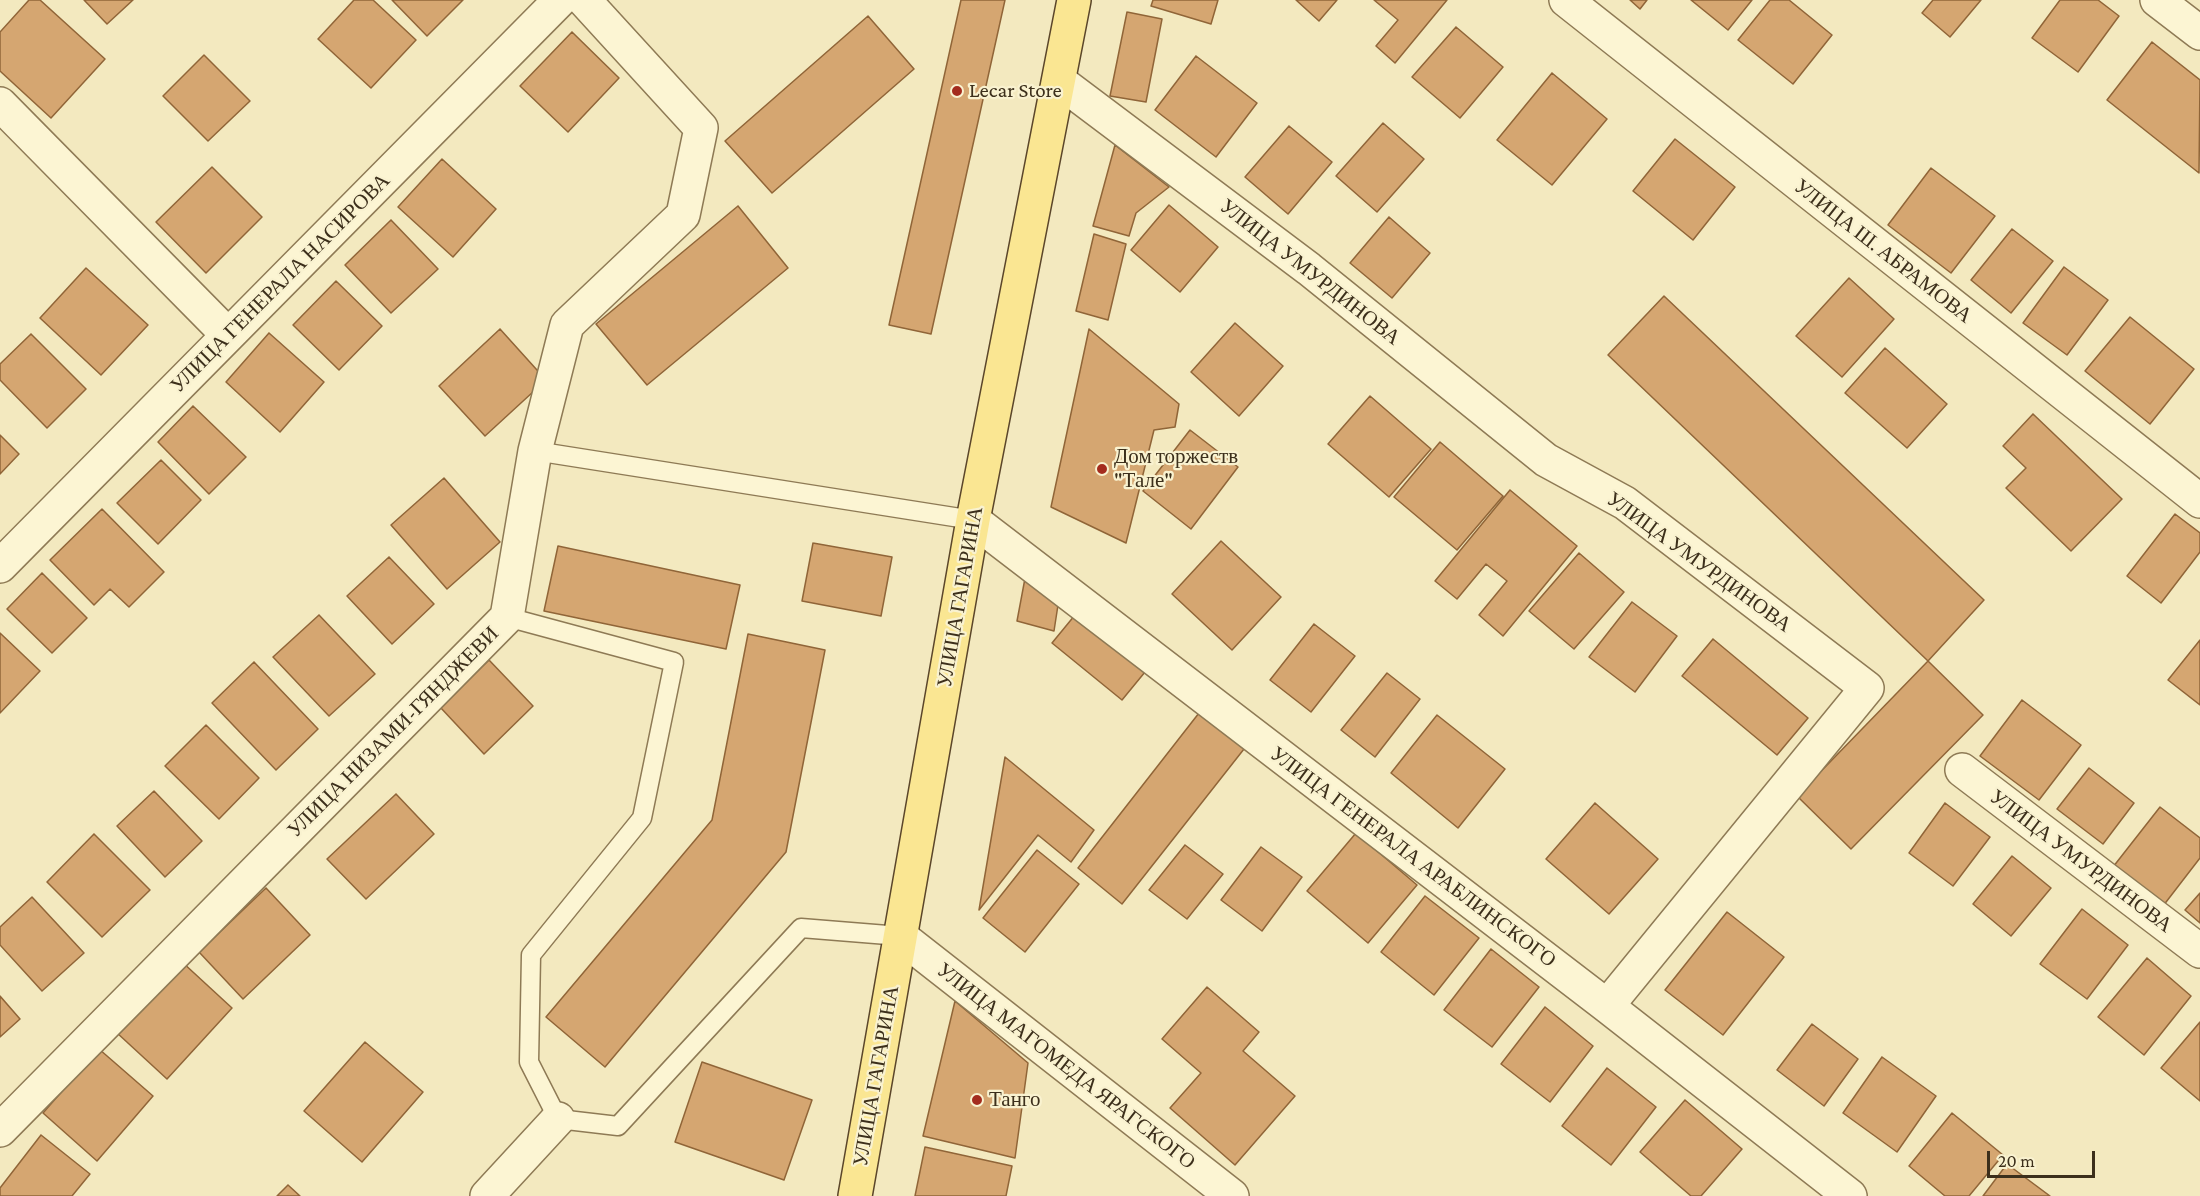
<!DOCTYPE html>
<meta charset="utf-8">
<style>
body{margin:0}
#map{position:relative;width:2200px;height:1196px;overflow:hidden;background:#f3e9bf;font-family:"Crimson Pro",serif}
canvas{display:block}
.scale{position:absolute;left:1987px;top:1151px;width:108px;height:27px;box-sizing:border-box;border:3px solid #3c2f1b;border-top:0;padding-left:8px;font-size:18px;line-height:21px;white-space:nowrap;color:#3c2f1b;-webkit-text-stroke:4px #f9f2d0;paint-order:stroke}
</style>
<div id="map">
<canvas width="2200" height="1196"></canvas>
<div class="scale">20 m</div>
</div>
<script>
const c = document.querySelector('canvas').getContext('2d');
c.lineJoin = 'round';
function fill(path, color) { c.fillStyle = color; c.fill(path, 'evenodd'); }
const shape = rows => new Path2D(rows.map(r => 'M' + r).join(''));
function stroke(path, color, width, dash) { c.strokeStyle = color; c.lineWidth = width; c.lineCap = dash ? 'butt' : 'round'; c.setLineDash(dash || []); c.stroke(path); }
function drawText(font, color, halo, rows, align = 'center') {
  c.font = font + ' "Crimson Pro",serif'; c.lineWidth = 4.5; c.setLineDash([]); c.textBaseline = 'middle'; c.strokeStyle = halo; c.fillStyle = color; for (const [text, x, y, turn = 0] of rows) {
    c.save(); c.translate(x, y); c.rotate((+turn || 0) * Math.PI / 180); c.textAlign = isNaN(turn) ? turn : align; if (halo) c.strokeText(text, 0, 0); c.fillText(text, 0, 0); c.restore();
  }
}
const building = shape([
 [29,0,40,0,105,59,51,118,0,71,0,32,29,0],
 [84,0,133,0,107,24,84,0],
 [354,0,373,0,416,40,371,88,318,39,354,0],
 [392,0,463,0,427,36,392,0],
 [961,0,1005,0,931,334,889,325,961,0],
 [1153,0,1218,0,1211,24,1151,6,1153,0],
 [1296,0,1337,0,1319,21,1296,0],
 [1374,0,1447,0,1395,63,1376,46,1398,20,1374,0],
 [1630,0,1647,0,1640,9,1630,0],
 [1691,0,1752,0,1728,30,1691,0],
 [1770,0,1789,0,1832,35,1793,84,1738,40,1770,0],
 [1933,0,1981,0,1950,37,1922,13,1933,0],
 [2060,0,2098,0,2119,16,2078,72,2032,38,2060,0],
 [1127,12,1162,19,1146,102,1110,96,1127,12],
 [868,16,914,69,772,193,725,141,868,16],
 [1456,27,1503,67,1460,118,1412,77,1456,27],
 [572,32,619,78,568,132,520,86,572,32],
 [2152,42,2200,80,2199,173,2107,100,2152,42],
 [204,55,250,101,208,141,163,96,204,55],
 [1196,56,1257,103,1216,157,1155,110,1196,56],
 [1552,73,1607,119,1552,185,1497,140,1552,73],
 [1383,123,1424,159,1377,212,1336,176,1383,123],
 [1289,126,1332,162,1288,214,1245,177,1289,126],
 [1675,139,1735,187,1693,240,1633,191,1675,139],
 [1115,145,1169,187,1136,213,1129,236,1093,226,1115,145],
 [442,159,496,209,453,257,398,207,442,159],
 [212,167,262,217,206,273,156,222,212,167],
 [1931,168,1995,216,1951,273,1888,225,1931,168],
 [1169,205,1218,247,1180,292,1131,250,1169,205],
 [738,206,788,268,647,385,596,324,738,206],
 [1389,217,1430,253,1392,298,1350,263,1389,217],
 [391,220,438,269,391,313,345,265,391,220],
 [2012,229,2053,261,2011,313,1971,280,2012,229],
 [1094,234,1126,244,1108,320,1076,311,1094,234],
 [2064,267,2108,300,2067,355,2023,323,2064,267],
 [86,268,148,325,101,375,40,318,86,268],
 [1849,278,1894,319,1842,377,1796,336,1849,278],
 [336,281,382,326,339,370,293,325,336,281],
 [1664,296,1984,600,1928,661,1608,355,1664,296],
 [2130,317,2194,369,2150,424,2085,371,2130,317],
 [1235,323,1283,366,1239,416,1191,372,1235,323],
 [500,329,546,380,485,436,439,386,500,329],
 [1089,329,1179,404,1175,427,1154,430,1126,543,1051,507,1089,329],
 [269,333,324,382,280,432,226,382,269,333],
 [31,334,86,389,47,428,0,380,0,364,31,334],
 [1885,348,1947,404,1907,448,1845,393,1885,348],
 [1370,396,1431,449,1389,497,1328,444,1370,396],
 [193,406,246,457,209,494,158,442,193,406],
 [2033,414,2122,499,2071,551,2006,488,2026,468,2003,446,2033,414],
 [1190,430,1238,467,1191,529,1143,491,1190,430],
 [0,435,19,454,0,474,0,435],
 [1440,442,1503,496,1457,550,1394,497,1440,442],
 [161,460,201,500,158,544,117,503,161,460],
 [444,478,500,542,447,589,391,525,444,478],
 [1510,490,1577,546,1503,636,1479,615,1507,581,1486,564,1457,599,1435,581,1510,490],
 [102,509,164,572,129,607,110,589,94,605,50,560,102,509],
 [2175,514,2200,533,2200,552,2161,603,2127,576,2175,514],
 [1221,541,1281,597,1232,650,1172,594,1221,541],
 [813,543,892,557,881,616,802,601,813,543],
 [558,546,740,585,726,649,544,611,558,546],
 [1579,553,1624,592,1574,649,1529,611,1579,553],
 [389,557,434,604,392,644,347,596,389,557],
 [42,573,87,618,52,653,7,609,42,573],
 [1026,573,1058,605,1054,631,1017,621,1026,573],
 [1632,602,1677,636,1635,692,1589,657,1632,602],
 [319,615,375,674,329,716,273,657,319,615],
 [1075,615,1145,672,1122,700,1052,643,1075,615],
 [1314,624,1355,656,1311,712,1270,680,1314,624],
 [0,633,40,671,0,713,0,633],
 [748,634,825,650,786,852,605,1067,546,1017,712,820,748,634],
 [1713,639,1808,718,1777,755,1682,676,1713,639],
 [2200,640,2200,705,2168,680,2200,640],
 [489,660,533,706,484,754,440,707,489,660],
 [1928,661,1983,715,1851,849,1797,796,1928,661],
 [254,662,318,729,276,770,212,703,254,662],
 [1387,673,1420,699,1375,757,1341,730,1387,673],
 [2022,700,2081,745,2039,800,1980,756,2022,700],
 [1199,713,1244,749,1122,904,1078,868,1199,713],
 [1437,715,1505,769,1458,828,1391,773,1437,715],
 [206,725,259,778,219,819,165,766,206,725],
 [1005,757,1094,830,1071,862,1038,835,979,910,1005,757],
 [2089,768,2134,803,2103,844,2057,809,2089,768],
 [154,791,202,841,165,877,117,826,154,791],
 [396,794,434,834,366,899,327,859,396,794],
 [1595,803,1658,859,1609,914,1546,859,1595,803],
 [1945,803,1990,837,1953,886,1909,853,1945,803],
 [2160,807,2200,838,2200,858,2163,906,2113,867,2160,807],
 [1356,833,1417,885,1368,943,1307,891,1356,833],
 [94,834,150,890,102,937,47,882,94,834],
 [1185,845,1223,874,1187,919,1149,890,1185,845],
 [1261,847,1302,877,1262,931,1221,900,1261,847],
 [1037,850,1079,884,1025,952,983,918,1037,850],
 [2012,856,2051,888,2011,936,1973,904,2012,856],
 [266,888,310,935,243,999,199,952,266,888],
 [2200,893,2200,923,2185,910,2200,893],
 [1425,896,1479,938,1434,995,1381,952,1425,896],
 [32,897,84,953,42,991,0,945,0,927,32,897],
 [2082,909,2128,945,2087,999,2040,964,2082,909],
 [1727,912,1784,957,1723,1035,1665,990,1727,912],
 [1491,949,1539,987,1492,1047,1444,1010,1491,949],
 [2147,958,2191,996,2144,1055,2098,1017,2147,958],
 [181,961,232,1008,167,1079,116,1032,181,961],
 [1207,987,1259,1032,1243,1051,1295,1096,1235,1165,1170,1108,1201,1073,1162,1039,1207,987],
 [0,996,20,1019,0,1037,0,996],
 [955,1001,1028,1063,1015,1158,923,1136,955,1001],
 [1545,1007,1593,1046,1550,1102,1501,1064,1545,1007],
 [2200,1022,2200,1101,2161,1068,2200,1022],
 [1812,1024,1858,1059,1824,1106,1777,1070,1812,1024],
 [365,1042,423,1092,362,1162,304,1111,365,1042],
 [99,1049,153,1096,97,1161,43,1113,99,1049],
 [1882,1057,1936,1096,1897,1152,1843,1113,1882,1057],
 [702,1062,812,1100,784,1180,675,1142,702,1062],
 [1607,1068,1656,1107,1611,1165,1562,1126,1607,1068],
 [1685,1100,1742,1149,1701,1196,1691,1196,1640,1152,1685,1100],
 [1952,1113,2003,1155,1969,1196,1945,1196,1909,1166,1952,1113],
 [41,1135,90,1174,72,1196,0,1196,0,1188,41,1135],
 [925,1147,1012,1166,1006,1196,915,1196,925,1147],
 [2007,1164,2050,1196,1983,1196,2007,1164],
 [288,1185,300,1196,277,1196,288,1185]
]);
fill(building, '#d5a671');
stroke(building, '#906538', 1.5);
const service = shape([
 [535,451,973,520],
 [507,617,674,662,642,818,531,955,529,1062,558,1119,618,1126,801,928,900,936]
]);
const minor = shape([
 [1566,0,2200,501],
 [2157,0,2200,33],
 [1059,81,1309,269,1546,460,1625,503,1867,688,1607,1006],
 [0,104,228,335],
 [973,520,1607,1006,1850,1196],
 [0,566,560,0],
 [1962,770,2200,951],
 [900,936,1232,1196],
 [0,1130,507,617,535,451,567,325,683,215,701,128,584,0],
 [487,1196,558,1119]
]);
const primary = shape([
 [855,1196,973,520,1074,0]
]);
stroke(service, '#8e7a55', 21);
stroke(minor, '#8e7a55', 36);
stroke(primary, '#5b462a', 36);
stroke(service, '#fcf5d3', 18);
stroke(minor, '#fcf5d3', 33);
stroke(primary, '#fae692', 33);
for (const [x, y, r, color] of [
 [957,91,6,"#a42c1e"],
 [1102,469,6,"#a42c1e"],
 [977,1100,6,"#a42c1e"]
]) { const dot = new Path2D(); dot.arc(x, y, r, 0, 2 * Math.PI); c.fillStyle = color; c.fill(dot); stroke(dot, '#f9f2d0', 2); }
drawText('21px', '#3c2f1b', '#f9f2d0', [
 ["Lecar Store",969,91],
 ["Дом торжеств",1114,457],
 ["\"Тале\"",1114,481],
 ["Танго",989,1100]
], 'left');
drawText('21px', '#3c2f1b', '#f9f2d0', [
 ["УЛИЦА Ш. АБРАМОВА",1883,251,38],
 ["УЛИЦА УМУРДИНОВА",1310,272,38],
 ["УЛИЦА ГЕНЕРАЛА НАСИРОВА",280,283,-45],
 ["УЛИЦА УМУРДИНОВА",1699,562,36],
 ["УЛИЦА ГАГАРИНА",960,597,-80],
 ["УЛИЦА НИЗАМИ-ГЯНДЖЕВИ",393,732,-45],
 ["УЛИЦА ГЕНЕРАЛА АРАБЛИНСКОГО",1413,857,37],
 ["УЛИЦА УМУРДИНОВА",2081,861,37],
 ["УЛИЦА МАГОМЕДА ЯРАГСКОГО",1066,1066,38],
 ["УЛИЦА ГАГАРИНА",876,1076,-80]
]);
</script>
